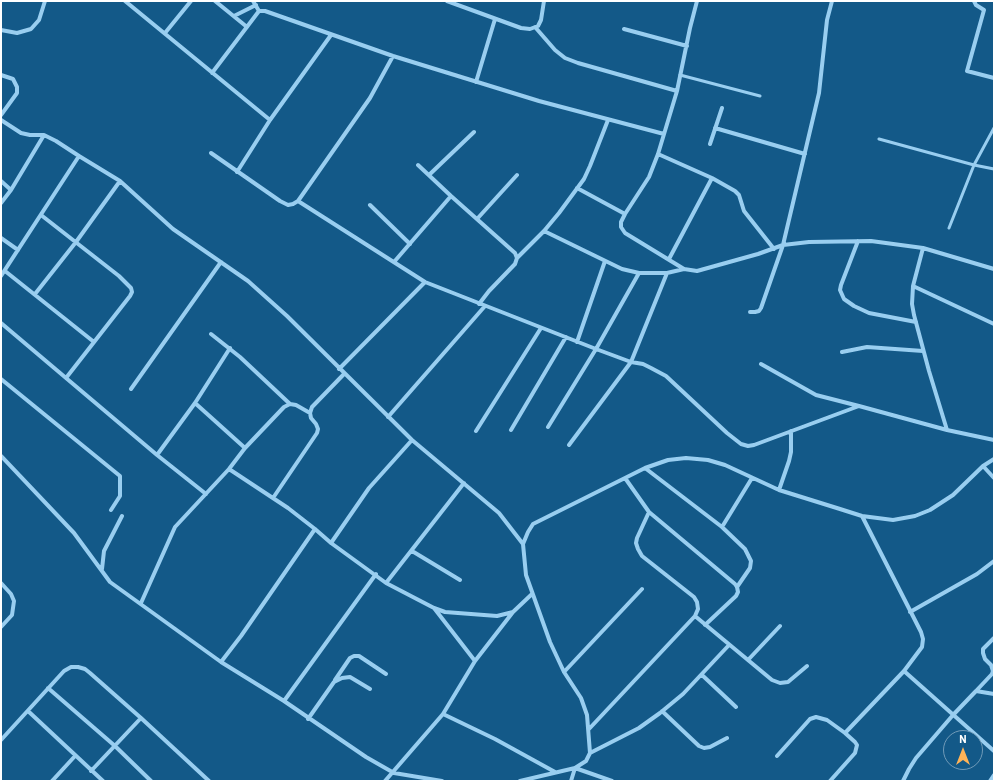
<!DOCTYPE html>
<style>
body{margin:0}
#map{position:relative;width:995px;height:782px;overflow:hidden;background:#135988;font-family:Barlow,sans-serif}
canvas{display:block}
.frame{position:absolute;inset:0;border:2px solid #fff;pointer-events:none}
.north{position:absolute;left:943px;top:730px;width:40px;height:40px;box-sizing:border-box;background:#135988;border:1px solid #719bb8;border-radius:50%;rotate:0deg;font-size:11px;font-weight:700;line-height:16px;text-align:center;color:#fff}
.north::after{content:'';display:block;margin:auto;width:14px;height:18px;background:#ffb357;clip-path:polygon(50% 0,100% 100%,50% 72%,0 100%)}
</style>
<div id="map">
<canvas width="995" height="782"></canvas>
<div class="frame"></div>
<div class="north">N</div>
</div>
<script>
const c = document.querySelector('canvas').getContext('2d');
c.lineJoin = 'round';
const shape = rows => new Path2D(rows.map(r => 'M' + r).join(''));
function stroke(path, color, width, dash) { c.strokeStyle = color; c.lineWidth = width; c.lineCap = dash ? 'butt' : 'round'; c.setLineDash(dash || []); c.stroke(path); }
stroke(shape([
 [680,75,760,96],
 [879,139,974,165,994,169],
 [949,228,974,165,994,128]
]), '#99cef0', 3);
stroke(shape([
 [125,1,270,120],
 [215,1,247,27],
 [253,1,259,11,265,11,393,56,539,101,664,134],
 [447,1,521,28,530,29,538,26,541,20,544,1],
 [697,1,690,28,677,91,658,154,649,177,625,214,621,222,621,227,625,233,684,269,697,271,758,254,783,245,809,242,871,241,923,248,913,286,912,304,914,315,929,371,947,430],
 [974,1,976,5,984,10,967,71,994,78],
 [234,16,256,5],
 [535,27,555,50,565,58,578,63,677,91],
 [624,29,687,46],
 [1,30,17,33,31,29,39,20,45,1],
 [165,33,191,1],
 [212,73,259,11],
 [1,75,13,79,17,87,17,93,1,115],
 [476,82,495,19],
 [1,120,21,133,30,135,44,135,56,141,79,156,1,276],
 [715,128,805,154],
 [710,144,722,108],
 [211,153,280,201,288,205,293,204,298,201,370,98,393,56],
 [658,154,712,178,735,191,739,195,744,211,774,249],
 [79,156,120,181,173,229,248,281,287,316,412,440,499,513,523,544],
 [418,165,451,196,515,253,517,258,515,264,489,291,479,304],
 [237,172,270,120,331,35],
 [429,175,474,132],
 [1,181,11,190],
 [577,188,625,214],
 [298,201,425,282,596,349,631,362,643,364,651,368,666,376,727,433,741,444,748,446,754,445,859,406,947,430,994,440],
 [1,203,11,190,44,135],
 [370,205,410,244],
 [41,215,119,276,131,288,132,292,130,296,66,378],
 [477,219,517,175],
 [544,231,622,269,639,273,667,273,684,269],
 [1,238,18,250],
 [858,241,841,285,840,290,844,299,854,306,869,313,916,322],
 [923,248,994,269],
 [517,258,544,231,559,213,584,179,590,166,608,120],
 [669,259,712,178],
 [394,262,451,196],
 [5,271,94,342],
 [913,286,994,324],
 [35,294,76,242,120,181],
 [750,312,755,312,759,311,761,308,783,245,819,93,827,20,832,1],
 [1,323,157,455,206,494],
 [211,334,240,357,290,404],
 [577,342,605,261],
 [842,352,867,347,923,351],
 [761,364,816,395,859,406],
 [339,369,425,282],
 [1,379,120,476,120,496,111,510],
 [131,389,221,262],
 [195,403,245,448],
 [388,417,485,306],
 [548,427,596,349,639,273],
 [511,430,566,337],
 [476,431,541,328],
 [569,445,631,362,667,273],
 [157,455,195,403,230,348],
 [1,456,74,533,110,582,221,662,284,701,366,757,394,773,442,781],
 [983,466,994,478],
 [645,468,722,527,745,549,751,561,750,568,737,587],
 [229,469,288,508,315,529,331,543,386,583,434,608,445,612,497,616,513,612],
 [625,478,649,512,735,584,737,587,738,592,736,596,705,625],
 [779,490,789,461,791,452,791,431],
 [273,498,317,433,318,429,316,424,311,418,310,413,312,407,344,374],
 [649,512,637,538,636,543,638,549,642,556,694,597,697,602,698,609,695,616,772,680,780,683,788,682,807,666],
 [722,527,752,478],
 [331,543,369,488,412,440],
 [412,551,460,580],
 [102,569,104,551,122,516],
 [1,583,11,594,14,601,12,615,1,627],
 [386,583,464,483],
 [141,603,175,527,229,469,245,448,284,407,290,404,296,405,310,413],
 [434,608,475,661],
 [910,612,977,574,994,561],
 [748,660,780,626],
 [221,662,241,636,315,529],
 [904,671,994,751],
 [564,672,642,589],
 [702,675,736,707],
 [335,680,350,658,354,656,359,656,386,674],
 [48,688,115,746,151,781],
 [976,691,992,674,993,671,991,665,985,659,983,653,983,649,994,638],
 [284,701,376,574],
 [28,711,103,781],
 [662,711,699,746,704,748,710,747,727,738],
 [443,714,495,739,555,772],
 [308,719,334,682,342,678,350,677,370,689],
 [589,729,695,616],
 [1,740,64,671,71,667,78,667,85,669,90,673,141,718,209,781],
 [590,753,639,728,660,713,683,694,729,645],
 [777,756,810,719,816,717,827,720,845,733,904,671,922,647,923,639,921,632,862,516],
 [91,771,141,718],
 [52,781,75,756],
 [385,781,443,714,475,661,513,612,532,594],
 [520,781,575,768,586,761,590,753,587,715,581,698,564,672,550,642,526,575,523,544,528,532,533,524,645,468,668,460,686,458,708,460,725,465,779,490,840,509,862,516,893,520,915,516,930,510,953,495,983,466,994,459],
 [571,781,575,768,612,781],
 [830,781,855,753,857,745,855,742,845,733],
 [903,781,909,769,916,758,953,715,976,691,994,694],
 [990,781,994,775]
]), '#99cef0', 4);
</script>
